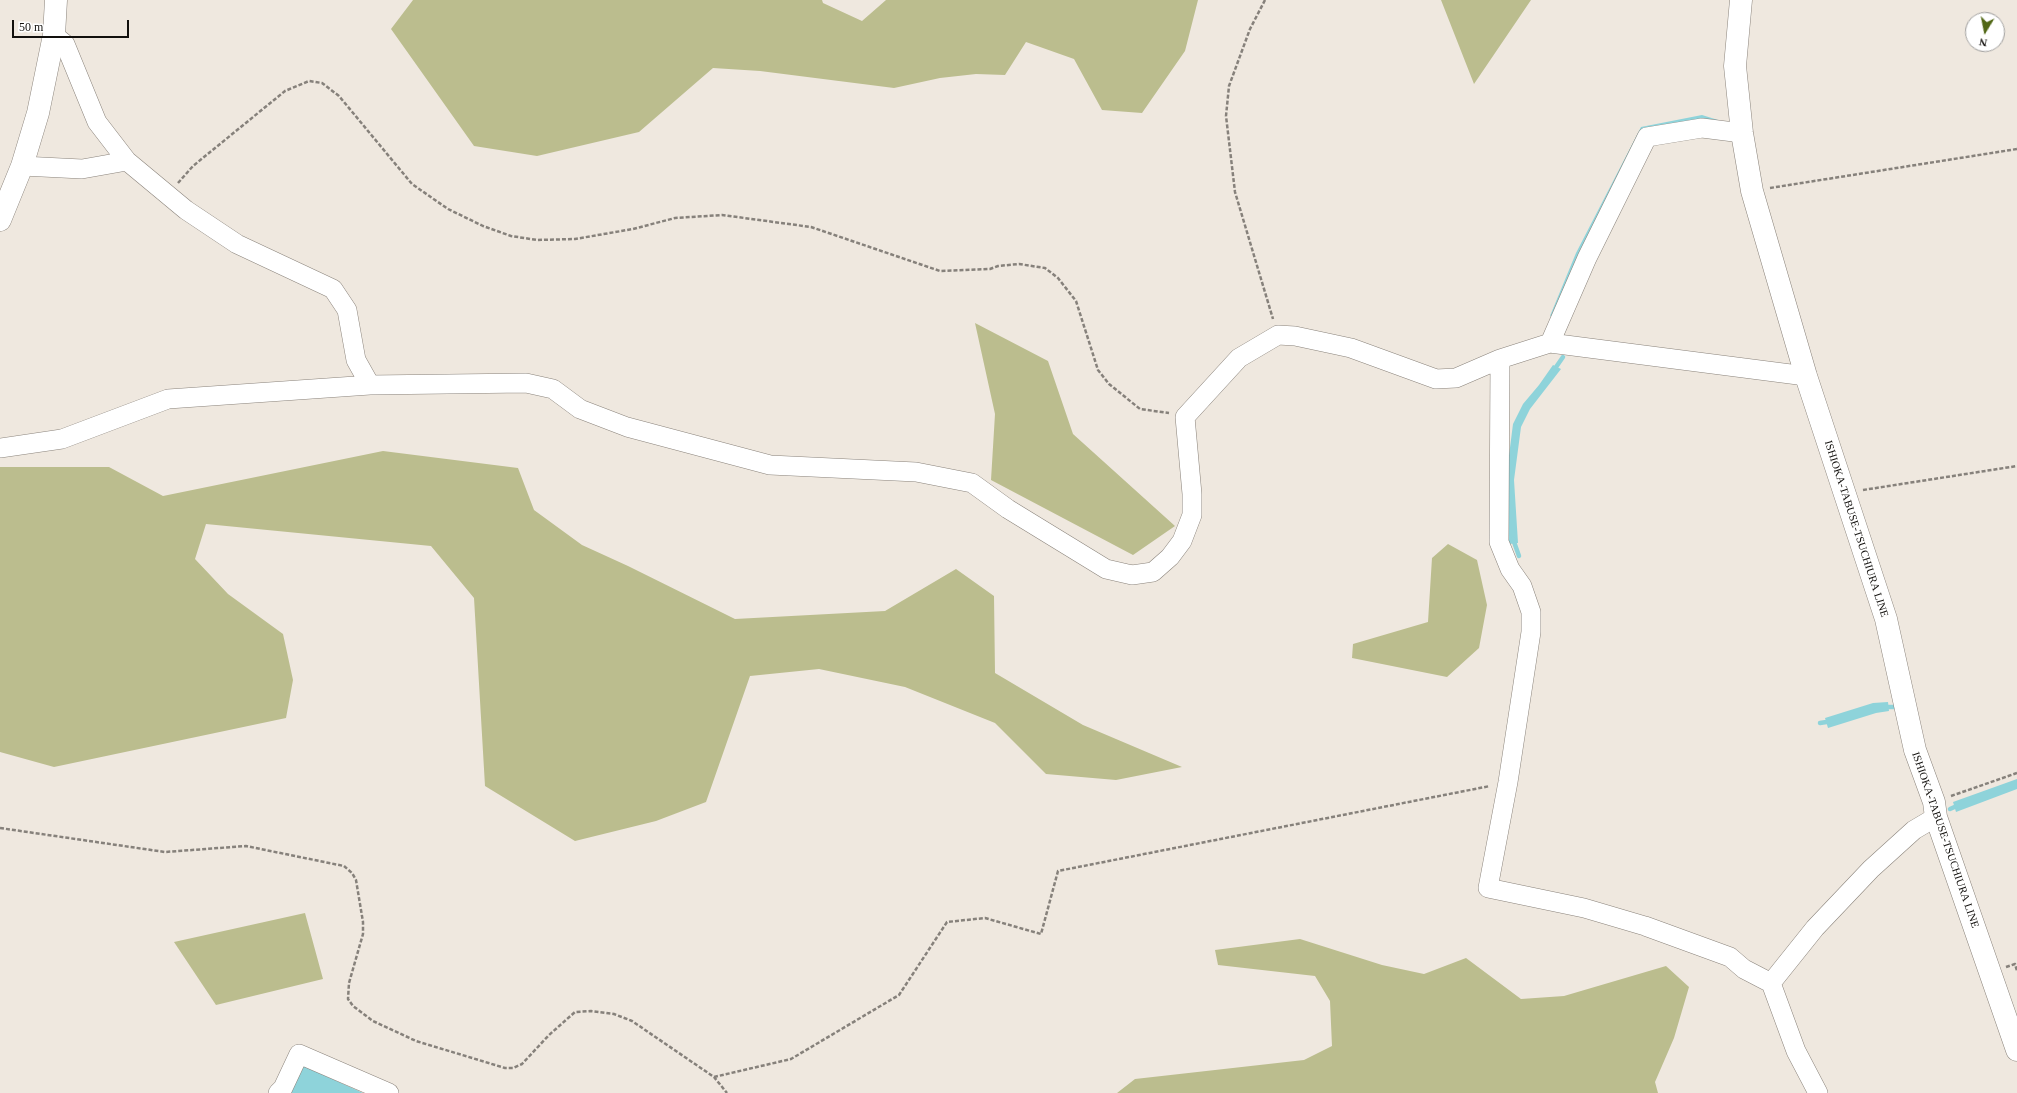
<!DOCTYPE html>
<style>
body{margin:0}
#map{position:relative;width:2017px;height:1093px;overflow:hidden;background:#efe8df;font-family:Georgia,serif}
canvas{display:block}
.north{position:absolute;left:1965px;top:12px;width:40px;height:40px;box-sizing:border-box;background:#fff;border:1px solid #a09f9e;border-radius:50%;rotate:190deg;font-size:11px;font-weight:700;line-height:16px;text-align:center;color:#12100d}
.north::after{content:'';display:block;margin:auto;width:14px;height:18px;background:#516715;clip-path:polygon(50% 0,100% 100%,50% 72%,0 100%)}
.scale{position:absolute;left:12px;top:20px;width:117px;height:18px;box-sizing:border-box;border:2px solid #12100d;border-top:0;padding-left:5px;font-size:12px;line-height:14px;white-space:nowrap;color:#12100d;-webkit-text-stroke:3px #fff;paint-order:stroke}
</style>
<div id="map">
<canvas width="2017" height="1093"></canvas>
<div class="north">N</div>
<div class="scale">50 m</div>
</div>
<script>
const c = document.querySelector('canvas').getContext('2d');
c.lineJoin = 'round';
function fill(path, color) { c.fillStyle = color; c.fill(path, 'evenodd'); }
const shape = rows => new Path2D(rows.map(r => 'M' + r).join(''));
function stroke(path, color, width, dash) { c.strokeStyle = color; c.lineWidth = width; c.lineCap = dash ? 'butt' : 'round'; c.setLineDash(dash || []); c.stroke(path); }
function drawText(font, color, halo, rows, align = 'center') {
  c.font = font + ' Georgia,serif'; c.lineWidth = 3.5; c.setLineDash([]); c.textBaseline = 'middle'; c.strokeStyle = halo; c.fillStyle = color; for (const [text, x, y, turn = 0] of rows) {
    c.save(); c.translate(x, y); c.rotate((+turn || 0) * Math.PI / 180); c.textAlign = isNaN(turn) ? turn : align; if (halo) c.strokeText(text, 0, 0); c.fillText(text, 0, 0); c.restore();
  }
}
fill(shape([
 [413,0,822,0,823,3,862,21,886,0,1198,0,1185,51,1142,113,1102,110,1074,59,1026,42,1005,75,976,74,940,78,894,88,760,71,713,68,639,132,537,156,474,146,391,29],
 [1441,0,1531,0,1474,84],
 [975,323,1048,361,1073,434,1175,526,1133,555,991,480,995,414],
 [383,451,518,468,534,510,582,545,628,566,735,619,885,611,956,569,994,596,995,673,1083,725,1182,767,1116,780,1046,774,995,723,905,687,819,669,750,676,706,802,656,821,575,841,485,786,474,598,431,546,206,524,195,559,228,594,283,634,293,680,286,718,54,767,0,752,0,467,109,467,163,496],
 [1448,544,1477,560,1487,605,1479,648,1447,677,1352,658,1353,644,1428,622,1432,558],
 [305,913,323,979,216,1005,174,942],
 [1300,939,1382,965,1424,974,1466,958,1521,999,1564,996,1666,966,1689,987,1674,1038,1655,1082,1658,1093,1117,1093,1135,1079,1304,1060,1332,1046,1330,1001,1315,976,1218,965,1215,950]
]), '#bbbd8e');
fill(shape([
 [1702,115,1718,120,1716,127,1645,134,1558,319,1550,316,1576,253,1641,127],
 [1553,365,1561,369,1530,409,1521,427,1514,480,1518,543,1509,544,1506,479,1513,424,1523,404,1539,385],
 [1888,702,1889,711,1876,713,1828,728,1825,718,1873,703],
 [2017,779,2017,789,1956,812,1953,802],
 [302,1065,363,1093,288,1093]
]), '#8ed3da');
stroke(shape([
 [1554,370,1563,357],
 [1513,539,1519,556],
 [1884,707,1900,707],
 [1820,723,1833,721],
 [1950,809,1959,805]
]), '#8ed3da', 4.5);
const street = shape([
 [54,35,65,44,97,122,127,161,186,210,237,244,333,289,347,310,356,360,370,385],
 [22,166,82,169,127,161],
 [1550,343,1587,258,1647,137,1702,128,1742,133],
 [1500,359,1499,542,1510,569,1522,586,1531,612,1531,632,1508,782,1488,888,1584,908,1645,926,1730,957,1744,969,1771,983,1796,1051,1818,1093],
 [0,448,62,439,168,399,370,385,526,383,553,389,580,409,627,427,770,465,916,472,972,483,1008,509,1106,569,1132,575,1153,572,1170,557,1182,541,1192,515,1192,494,1185,417,1239,358,1278,335,1295,336,1351,348,1436,379,1456,378,1500,359,1550,343,1806,376],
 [1771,983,1815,928,1871,869,1914,830,1936,817],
 [278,1093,283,1088,299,1054,389,1093]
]);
const secondary = shape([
 [1741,0,1735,66,1742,133,1752,191,1806,376,1886,619,1915,750,1934,802,1936,817,2017,1050],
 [0,220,22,166,38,113,54,35,56,0]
]);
stroke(street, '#8a837b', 20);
stroke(secondary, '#8a837b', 23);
stroke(shape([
 [1265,0,1250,29,1229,86,1226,116,1235,192,1273,319],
 [178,183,193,166,285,91,309,81,322,83,339,96,412,184,448,209,483,226,511,236,537,240,575,239,633,229,675,218,722,215,811,227,940,271,990,269,998,266,1019,264,1045,268,1058,278,1076,301,1098,370,1109,384,1140,409,1169,413],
 [1770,188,2017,149],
 [1863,490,2017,466],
 [1951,796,2017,773],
 [0,828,165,852,246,846,344,866,352,873,356,880,363,922,363,934,349,983,348,999,353,1006,373,1021,416,1041,505,1068,513,1068,522,1064,549,1035,575,1012,591,1011,614,1014,632,1021,714,1077,727,1093],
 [2006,967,2015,964,2017,971],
 [714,1077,791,1059,899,995,947,922,985,918,1041,934,1058,871,1490,786]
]), '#86817b', 2.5, [4, 2]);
stroke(street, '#fff', 19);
stroke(secondary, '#fff', 22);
drawText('11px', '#12100d', '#fff', [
 ["ISHIOKA-TABUSE-TSUCHIURA LINE",1856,529,72],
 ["ISHIOKA-TABUSE-TSUCHIURA LINE",1945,840,71]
]);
</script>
